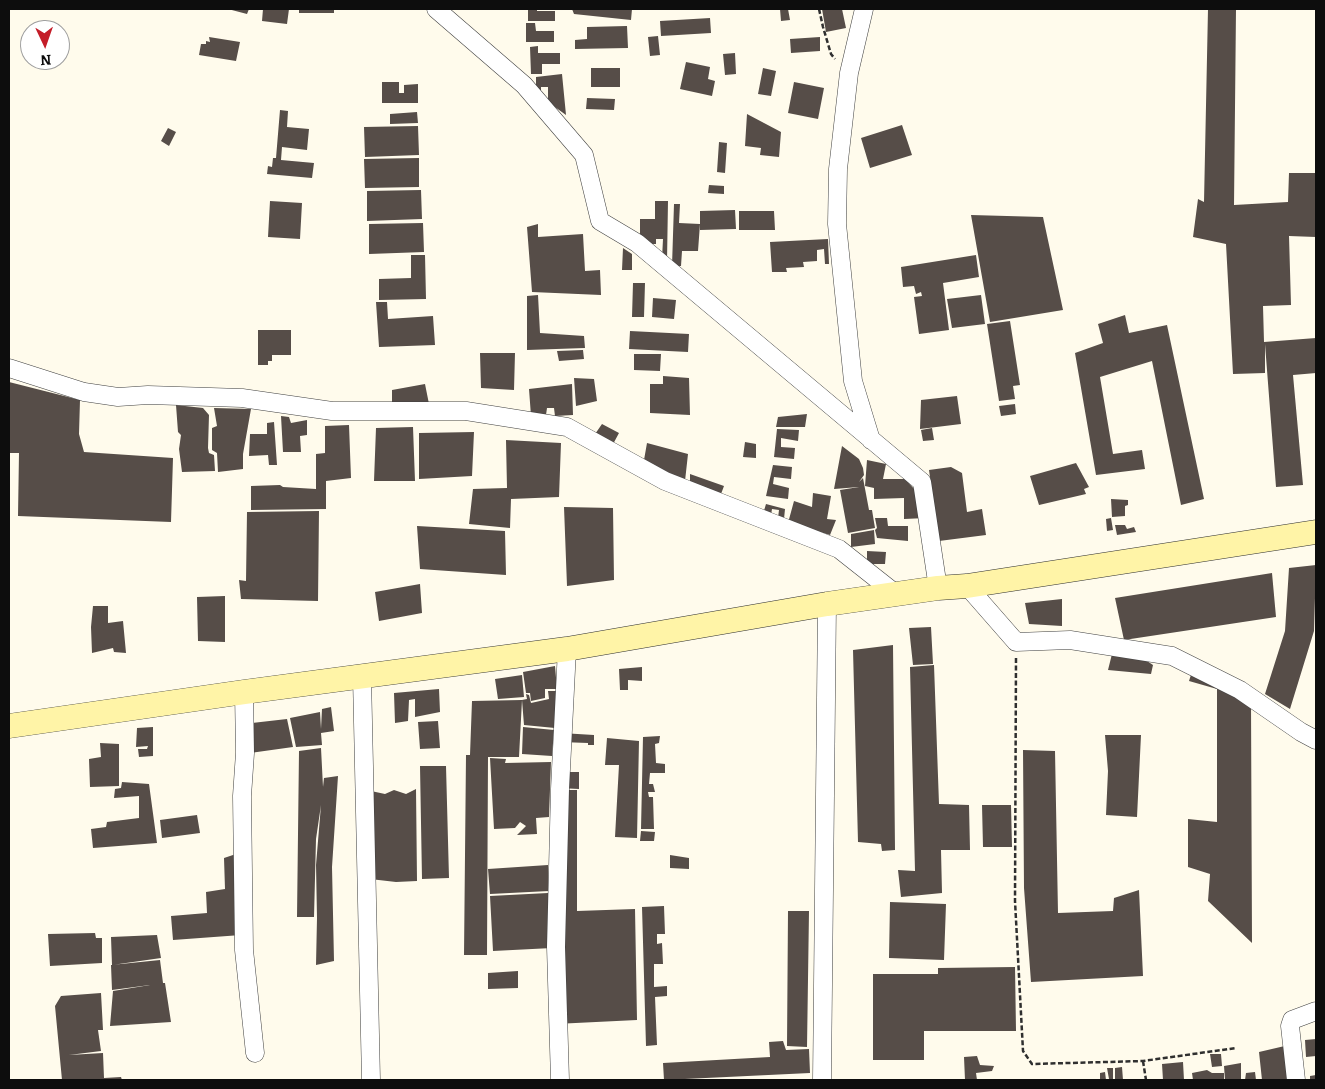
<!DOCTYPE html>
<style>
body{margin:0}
#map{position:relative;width:1325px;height:1089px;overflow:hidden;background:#fffbec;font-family:Bitter,serif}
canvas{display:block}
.frame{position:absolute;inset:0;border:10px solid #0d0d0d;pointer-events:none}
.north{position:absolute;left:20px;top:20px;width:50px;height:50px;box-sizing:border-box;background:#fff;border:1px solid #9e9e9e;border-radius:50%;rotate:177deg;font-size:14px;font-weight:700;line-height:20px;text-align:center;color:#0d0d0d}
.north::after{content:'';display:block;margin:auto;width:18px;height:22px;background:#c41d28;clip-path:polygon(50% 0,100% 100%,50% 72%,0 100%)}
</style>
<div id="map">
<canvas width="1325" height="1089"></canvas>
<div class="frame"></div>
<div class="north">N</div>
</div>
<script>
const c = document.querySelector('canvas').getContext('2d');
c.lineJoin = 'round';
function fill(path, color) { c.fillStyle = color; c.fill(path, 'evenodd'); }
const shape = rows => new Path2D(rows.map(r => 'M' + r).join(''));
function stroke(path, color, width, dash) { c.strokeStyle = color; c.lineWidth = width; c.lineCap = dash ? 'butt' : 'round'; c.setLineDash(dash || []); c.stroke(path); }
fill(shape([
 [228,9,249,9,247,14],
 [263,9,289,9,287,24,262,21],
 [299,9,334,9,334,13,299,13],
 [528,9,537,9,537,11,555,11,555,21,528,21],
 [572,9,632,9,631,20,574,14],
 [780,9,788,9,790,20,781,21],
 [822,9,842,9,846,28,826,32],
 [1208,9,1236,9,1234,205,1288,202,1289,173,1316,173,1316,237,1289,236,1291,305,1263,306,1264,342,1316,338,1316,373,1293,375,1303,485,1276,487,1265,344,1265,373,1233,374,1226,244,1193,237,1198,199,1204,202],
 [710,18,711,33,661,36,660,21],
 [526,23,535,23,536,31,554,31,554,42,526,42],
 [627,26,628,48,575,49,575,40,587,39,587,27],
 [658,36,660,55,650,56,648,37],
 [209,37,240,42,236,61,199,55,201,44,206,44,206,41,210,42],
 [820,37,820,51,791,53,790,39],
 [538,46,538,53,560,53,560,64,542,64,542,74,531,74,530,47],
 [735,53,736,74,725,75,723,54],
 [686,62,710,67,708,79,715,81,712,96,680,89],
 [591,68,620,68,620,87,591,87],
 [763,68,776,71,771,96,758,94],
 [562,74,566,115,548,102,548,87,541,87,541,96,536,86,536,77],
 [382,82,399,82,399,93,404,93,404,85,418,84,418,103,382,103],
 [794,82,824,88,818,119,788,113],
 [587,98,615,99,614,110,586,109],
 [280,110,288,111,287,127,309,129,307,150,282,147,281,160,314,163,312,178,267,174,268,166,272,167,273,158,276,158],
 [417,112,418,123,390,124,390,114],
 [747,114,781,132,779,157,760,155,761,148,745,146],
 [902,125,912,155,870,168,861,138],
 [418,126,419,155,365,157,364,127],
 [168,128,176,132,169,146,161,141],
 [719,142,727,143,725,173,717,172],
 [419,158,419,187,365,188,364,159],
 [709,185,724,186,724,194,708,193],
 [421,190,422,219,367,221,367,191],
 [270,201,302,203,300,239,268,237],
 [655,201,668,201,667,261,662,259,663,239,656,239,656,244,647,244,640,239,640,219,655,219],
 [674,204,680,204,679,223,700,224,698,251,682,251,681,266,672,266],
 [735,210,736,229,700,230,700,211],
 [739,211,774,211,775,230,739,230],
 [971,215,1043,217,1063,310,990,322],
 [423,223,424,252,369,254,369,224],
 [538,224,538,237,583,234,585,271,600,270,601,295,532,292,527,227],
 [828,239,829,264,825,264,824,249,817,250,817,261,803,262,804,267,786,268,787,272,772,272,770,242],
 [623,248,632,254,632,270,622,270],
 [411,255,425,255,426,299,379,300,379,279,411,278],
 [976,255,979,277,943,283,949,330,919,334,914,297,922,296,921,292,916,294,914,286,903,287,901,267],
 [633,283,645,283,644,317,632,317],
 [538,295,540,333,584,336,585,348,527,350,527,296],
 [981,295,985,324,952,328,947,299],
 [653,298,676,300,674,319,652,317],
 [376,302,387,302,388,319,433,316,435,345,379,347],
 [1125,315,1129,333,1167,325,1204,499,1181,505,1152,361,1100,377,1113,454,1142,450,1145,469,1096,475,1075,353,1103,343,1098,324],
 [1010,321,1020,385,1013,386,1015,399,999,401,987,324],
 [258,330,291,330,291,355,272,355,272,361,268,361,268,365,258,365],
 [630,331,689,334,688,352,629,349],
 [583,350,584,359,559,361,557,351],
 [480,353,515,353,514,390,481,388],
 [634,354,661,354,660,371,634,370],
 [663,376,689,378,690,415,650,413,650,384,663,384],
 [574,378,594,379,597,401,576,406],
 [9,382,80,400,79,434,84,452,173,458,171,522,18,516,19,453,9,453],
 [425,384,429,404,392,405,392,390],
 [572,384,573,415,555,416,554,408,547,408,546,415,531,416,529,389],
 [957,396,961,424,920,429,921,400],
 [1015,404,1016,414,1001,416,999,406],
 [176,405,203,408,209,415,208,448,209,453,214,455,215,471,182,472,179,449,181,435,178,432],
 [214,408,251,409,243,454,243,469,218,472,217,453,212,450,212,428,217,426],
 [807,414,805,427,776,427,778,417],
 [281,416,289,417,291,423,307,420,307,435,300,436,301,452,283,452],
 [274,422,277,465,269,465,268,455,249,456,250,434,267,434,267,423],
 [602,424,619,433,612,446,593,437],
 [349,425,351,478,326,481,326,509,251,510,251,486,280,485,283,487,316,489,316,454,325,453,325,426],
 [413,427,415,481,374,481,376,428],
 [932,428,934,440,923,441,921,430],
 [777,429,799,430,798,441,781,438,781,447,795,448,794,459,774,457],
 [474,432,472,476,419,479,419,433],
 [506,440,561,443,559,497,511,499,510,528,469,524,473,489,507,488],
 [745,442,756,444,756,458,743,457],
 [647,443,688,454,685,481,644,460],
 [842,446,859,459,863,468,864,475,859,482,863,478,869,510,872,510,875,528,848,533,840,490,859,487,834,489],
 [867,460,886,464,883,479,905,479,917,492,926,518,904,519,904,498,874,499,874,488,865,486],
 [1076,463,1089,487,1084,489,1086,494,1039,505,1030,476],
 [773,465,792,467,791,479,774,477,773,484,789,488,788,499,766,496],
 [951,467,962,473,967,512,982,509,986,535,939,541,929,470],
 [690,474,724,486,721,494,690,482],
 [813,493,831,496,827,519,836,520,830,535,788,523,794,501,812,507],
 [1111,499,1128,500,1128,505,1125,506,1125,516,1112,517],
 [766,504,785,509,784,519,778,518,779,510,772,509,771,515,763,514],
 [564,507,613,508,614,580,567,586],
 [319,511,318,601,241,599,239,580,246,581,247,512],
 [875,518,887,518,888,526,908,526,908,541,877,538,875,530,877,528],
 [1111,518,1113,530,1107,531,1106,519],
 [1115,525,1125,525,1127,529,1134,527,1136,532,1117,535],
 [417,526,505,531,506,575,420,569],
 [874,530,875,544,851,547,851,534],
 [867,551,886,552,885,564,867,564],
 [1316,565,1314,631,1290,709,1265,694,1285,631,1289,568],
 [1272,573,1276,617,1124,640,1115,598],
 [420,584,422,613,379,621,375,592],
 [225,596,225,642,198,641,197,597],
 [1062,599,1062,626,1029,624,1025,603],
 [93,606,108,606,108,623,123,621,126,653,114,652,113,648,92,653,91,627],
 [931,627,933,664,913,665,909,628],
 [893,645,895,850,882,851,881,844,858,842,853,650],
 [1112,654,1144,659,1153,665,1151,674,1108,670],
 [1196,659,1251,702,1252,943,1208,901,1210,874,1188,867,1188,819,1217,822,1217,689,1189,681],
 [934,665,939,804,969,805,970,850,941,850,942,893,901,897,898,870,915,871,910,667],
 [555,666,557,689,545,689,545,698,531,701,530,693,526,693,523,672],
 [642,667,642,681,628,680,628,690,620,690,619,669],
 [522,675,524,697,498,699,495,679],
 [439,689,440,712,415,717,415,699,409,700,408,721,395,723,394,693],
 [548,691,556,691,555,728,524,725,522,700,527,699,526,694,529,695,531,703,549,699],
 [522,700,519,757,488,757,487,955,464,955,466,755,470,755,472,701],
 [331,707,334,731,321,733,322,745,296,747,290,718,320,712,321,729,322,709],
 [287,719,293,747,250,753,252,723],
 [438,721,440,748,420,749,418,722],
 [153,727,153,756,139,757,138,749,147,749,148,746,136,747,137,728],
 [523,727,554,730,552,756,522,754],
 [561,733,594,735,594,745,588,745,588,743,561,742],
 [1105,735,1141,735,1137,817,1106,815,1108,771],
 [660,736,659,743,655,744,656,763,665,764,665,773,650,773,649,784,653,784,655,792,648,792,649,797,653,797,654,829,641,829,643,737],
 [607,738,639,741,637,838,615,837,619,765,605,765],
 [100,743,119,744,119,786,90,787,89,759,101,757],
 [321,748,323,787,324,778,338,776,332,867,334,961,316,965,317,918,316,865,321,805,316,839,314,917,297,917,299,751],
 [1023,750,1055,751,1058,913,1113,911,1114,898,1139,890,1143,976,1031,982,1024,888],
 [490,758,506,759,505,763,551,762,549,817,536,818,537,834,517,835,526,826,520,822,515,828,494,829],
 [420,766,446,766,449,878,422,879],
 [570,772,579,772,579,789,559,788],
 [122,782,149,784,157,843,93,848,91,829,106,827,107,822,139,818,139,796,114,798,115,789,121,788],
 [416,789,417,881,396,882,370,879,371,791,385,794,394,790,406,794],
 [557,790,577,790,577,911,635,909,637,1020,555,1024],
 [982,805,1011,805,1012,847,983,847],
 [197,815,200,833,162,838,160,820],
 [641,831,655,832,654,841,640,841],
 [239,853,241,935,173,940,171,916,207,913,206,892,225,889,224,858],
 [670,855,689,858,689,869,670,868],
 [548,865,549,891,490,894,488,869],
 [548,893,552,948,493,951,490,896],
 [890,902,946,904,944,960,889,958],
 [664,906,665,934,657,934,657,944,662,943,663,964,654,964,654,987,667,986,667,996,655,997,657,1045,646,1046,642,907],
 [788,911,809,911,807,1047,787,1046],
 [95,933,96,938,102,938,102,963,50,966,48,934],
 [157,935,161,958,112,965,111,937],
 [160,960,163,983,165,983,171,1022,110,1026,113,991,150,985,112,990,111,965],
 [1015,967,1016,1031,924,1031,924,1060,873,1060,873,974,938,974,938,968],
 [518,971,518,988,488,989,488,973],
 [101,993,103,1030,98,1030,101,1051,69,1055,103,1053,104,1078,121,1077,122,1080,62,1080,55,1006,61,996],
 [1316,1039,1316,1056,1306,1057,1305,1040],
 [783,1041,786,1050,809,1049,810,1073,664,1080,663,1063,770,1057,769,1042],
 [1289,1045,1292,1079,1262,1080,1259,1052],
 [1210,1054,1221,1054,1222,1066,1212,1067],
 [977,1056,980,1065,994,1066,992,1071,976,1073,977,1080,965,1080,964,1057],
 [1183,1062,1184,1080,1163,1080,1162,1064],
 [1241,1063,1241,1080,1225,1080,1224,1066],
 [1122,1067,1123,1080,1115,1080,1115,1068],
 [1107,1068,1113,1068,1113,1079,1109,1079],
 [1207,1070,1212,1073,1224,1073,1224,1080,1193,1080,1192,1073],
 [1105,1072,1106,1080,1100,1080,1100,1073],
 [1255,1072,1256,1080,1245,1080,1246,1073],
 [1316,1075,1316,1080,1310,1080,1310,1076]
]), '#564d48');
const minor = shape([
 [436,9,524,85,584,155,600,221,637,243,922,482,938,588],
 [864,9,849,73,838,169,837,224,853,381,871,440],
 [9,368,84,392,118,397,148,395,242,398,332,411,466,411,567,427,665,481,839,549,896,594],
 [967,586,1016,642,1070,640,1172,656,1240,690,1301,732,1316,740],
 [362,677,371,1080],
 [244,692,245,753,242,796,244,950,255,1053],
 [560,1080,556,947,560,789,567,649],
 [822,1080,827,604],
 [1296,1080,1290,1026,1292,1020,1316,1011]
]);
const secondary = shape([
 [9,726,244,692,567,649,827,604,938,588,967,586,1316,532]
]);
stroke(minor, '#404040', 19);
stroke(secondary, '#2f2f2f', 25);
stroke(shape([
 [819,9,823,27,831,54,835,59],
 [1016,658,1015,901,1023,1051,1032,1064,1143,1061,1236,1048],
 [1143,1061,1146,1080]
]), '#2f2f2f', 2.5, [5, 2.5]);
stroke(minor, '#fff', 18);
stroke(secondary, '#fff4a7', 24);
</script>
